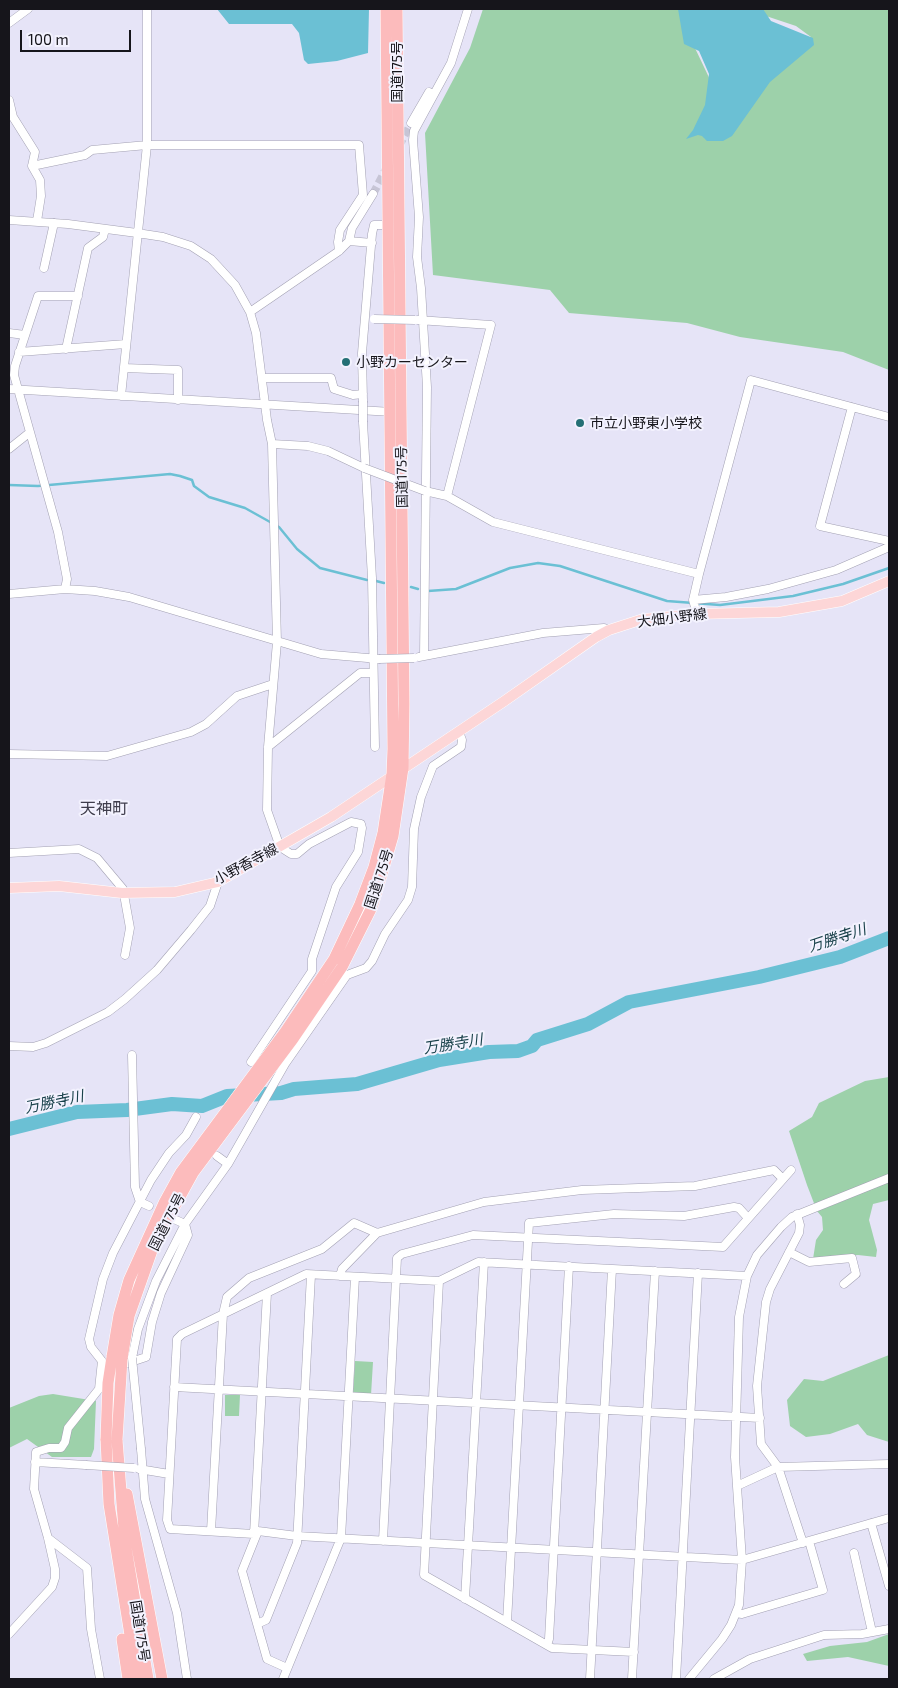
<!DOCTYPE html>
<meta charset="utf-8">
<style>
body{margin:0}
#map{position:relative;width:898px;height:1688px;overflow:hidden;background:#e6e4f7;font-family:"Exo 2",sans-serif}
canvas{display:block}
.frame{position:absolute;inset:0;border:10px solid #16151b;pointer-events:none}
.scale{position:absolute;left:20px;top:30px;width:111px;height:22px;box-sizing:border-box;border:2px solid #16151b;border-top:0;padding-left:6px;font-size:15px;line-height:18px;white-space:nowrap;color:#16151b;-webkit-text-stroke:4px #f3f2fe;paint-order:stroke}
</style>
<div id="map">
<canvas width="898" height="1688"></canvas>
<div class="frame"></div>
<div class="scale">100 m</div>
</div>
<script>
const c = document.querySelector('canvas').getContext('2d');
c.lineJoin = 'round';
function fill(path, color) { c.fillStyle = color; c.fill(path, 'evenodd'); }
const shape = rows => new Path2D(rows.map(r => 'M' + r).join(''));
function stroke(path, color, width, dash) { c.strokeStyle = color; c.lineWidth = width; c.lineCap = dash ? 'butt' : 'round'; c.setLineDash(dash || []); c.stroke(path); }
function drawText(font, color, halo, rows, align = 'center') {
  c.font = font + ' "Exo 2","Noto Sans JP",sans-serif'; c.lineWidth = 4; c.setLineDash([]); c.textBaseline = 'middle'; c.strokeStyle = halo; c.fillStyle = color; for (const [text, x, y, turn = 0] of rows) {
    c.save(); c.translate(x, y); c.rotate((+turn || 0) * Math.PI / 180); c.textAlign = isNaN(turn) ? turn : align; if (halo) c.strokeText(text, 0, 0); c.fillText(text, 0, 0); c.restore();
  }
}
fill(shape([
 [483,9,682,9,694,46,714,88,777,67,811,37,796,26,757,13,757,9,889,9,889,370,843,352,740,337,687,323,569,313,550,290,433,275,425,133,470,48],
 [889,1077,889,1200,873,1204,869,1220,877,1250,876,1257,858,1255,813,1259,816,1240,823,1230,822,1217,817,1211,807,1185,789,1131,812,1117,819,1103,865,1081],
 [889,1355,889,1442,867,1435,858,1424,830,1434,806,1437,790,1426,787,1400,804,1379,823,1381],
 [355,1361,373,1362,371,1395,353,1394],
 [53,1394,96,1401,94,1449,91,1457,52,1457,27,1439,9,1448,9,1408,39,1396],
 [225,1395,240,1395,239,1416,225,1416],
 [889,1634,889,1666,848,1657,807,1661,803,1654,830,1646,867,1642]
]), '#9dd1aa');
fill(shape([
 [217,9,369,9,368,53,337,61,308,64,304,60,299,33,292,24,229,24],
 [678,9,763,9,771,21,813,38,814,45,770,82,732,136,723,141,707,141,702,136,698,135,686,139,693,130,705,105,709,74,699,51,684,44]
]), '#6bc0d4');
stroke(shape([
 [9,485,38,486,170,474,180,476,192,480,194,486,209,497,245,508,279,527,297,549,320,568,367,580],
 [376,581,384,583],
 [411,587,418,589],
 [428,591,456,589,510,568,538,563,560,566,667,601,720,605,793,596,843,584,889,568]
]), '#6bc0d4', 2.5);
stroke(shape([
 [9,1129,77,1112,127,1110,172,1104,202,1106,227,1096,281,1093,294,1089,357,1084,439,1060,489,1052,518,1051,532,1046,537,1040,588,1024,629,1002,759,977,840,957,889,938]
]), '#6bc0d4', 14);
stroke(shape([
 [399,146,411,123],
 [373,194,386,169]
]), '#c7c5d6', 8, [8, 4]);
const minor = shape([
 [9,23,28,9],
 [9,100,13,117,35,152,32,166,40,180,41,196,37,221],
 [411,123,429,92],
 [32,166,85,155,92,150,147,145,359,145,363,195,340,230,338,242,339,251],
 [9,220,68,224,137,233,163,237,191,246,211,259,235,285,250,312,256,333,267,420,272,444,277,642,268,747,267,810,280,847,291,854,297,854,309,844,351,822,361,824,362,828,358,852,336,887,312,959,312,971,251,1062],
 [349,241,352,228,373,194],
 [44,268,54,223],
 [250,312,339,251,349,241,372,243],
 [418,320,491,325,447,496],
 [9,333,25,335],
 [66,349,88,248,103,237,105,229],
 [19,352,126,344],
 [124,368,178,370,178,400],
 [263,378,331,378,334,389,353,395,363,394],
 [9,389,392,412],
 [121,396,147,145,147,9],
 [363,401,362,353,372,234,374,225,388,225],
 [852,407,820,526,889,541],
 [363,422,372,578,375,747],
 [272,444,308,446,328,451,364,468],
 [9,449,29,433],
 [425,491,447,496,493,522,699,574],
 [65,589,67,579,58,532,14,375,15,366,38,296,78,296],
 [9,594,65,589,95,591,129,597,321,654,379,659],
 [693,600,726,597,768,589,836,570,889,547],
 [697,614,693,600,699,574,751,380,889,417],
 [424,656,427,387,421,288,417,257,419,217,413,140,414,131,451,63,468,9],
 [419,657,543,633,604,628,609,630],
 [268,747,360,673,372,673],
 [9,754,107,756,191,732,206,724,237,696,273,684],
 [9,853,79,849,97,858,123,889,130,928,125,955],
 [9,1046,33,1047,46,1043,108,1012,125,999,157,970,191,930,210,906,218,882],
 [132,1055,135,1187,140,1202,149,1206],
 [217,1156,228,1164],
 [797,1214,800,1225,799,1233,770,1289,766,1302,757,1386,761,1444,778,1467,803,1543],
 [176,1220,185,1224],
 [789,1252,809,1262,852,1258,856,1274,844,1284],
 [340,1276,342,1269,377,1233,484,1202,582,1190,695,1186,774,1170,783,1179],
 [747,1276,478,1262,439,1281,306,1274,182,1334,177,1339,167,1520,170,1529,254,1534,258,1531,297,1536,742,1560,889,1518],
 [439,1281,424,1575,552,1648,634,1652],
 [132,1358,138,1329,156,1281,185,1224,228,1164,285,1064,347,975,366,968,372,961,385,934,408,900,412,887,414,829,421,797,433,766,461,747,462,740,459,732],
 [118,1362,128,1363,146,1357,152,1322,161,1293,188,1235,185,1224],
 [174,1387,760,1418],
 [141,1449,145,1499,177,1613,187,1679],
 [35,1462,86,1465],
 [139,1469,169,1474],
 [737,1486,778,1467,889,1464],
 [871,1523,889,1586],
 [211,1531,223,1314,227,1297,249,1278,322,1249,354,1223,377,1233],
 [258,1531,242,1571,267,1659,287,1668],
 [254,1534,267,1293],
 [48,1538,87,1568,91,1629,100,1679],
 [383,1541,397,1258,402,1254,473,1235,723,1247,791,1170],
 [854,1553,872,1632],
 [465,1599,484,1262],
 [736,1613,742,1614,823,1590,809,1541],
 [507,1622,529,1223,614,1214,684,1216,734,1207,739,1208,748,1218],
 [257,1624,266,1620,297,1543,311,1275],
 [9,1634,52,1587,55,1578,55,1569,48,1538,34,1489,36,1452,49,1448,61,1448,65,1442,68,1428,99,1389,102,1361,91,1347,89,1339,103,1279,113,1253,151,1180,169,1153,186,1135,196,1117],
 [547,1645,549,1639,569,1266],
 [283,1679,341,1538,355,1277],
 [590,1679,612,1269],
 [632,1679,655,1271],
 [676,1679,698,1273],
 [689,1679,722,1639,731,1625,739,1605,742,1560,735,1457,739,1317,747,1276,757,1255,781,1227,792,1217,889,1178],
 [714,1679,750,1659,824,1635,862,1634,889,1629]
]);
const major = shape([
 [9,888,59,886,122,893,175,892,218,882,331,817,503,702,596,637,609,630,643,619,697,614,779,612,842,601,889,581]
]);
const highway = shape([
 [112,1357,119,1315,129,1280,164,1203,181,1172,285,1032,334,959,360,904,374,867,383,833,392,774,393,749,386,9],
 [122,1359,129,1316,155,1242,193,1173,293,1039,342,967,372,907,393,836,403,768,404,704,397,9],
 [106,1439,109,1504,137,1679],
 [117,1440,125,1542,148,1679],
 [127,1494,162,1679],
 [122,1639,128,1679]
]);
stroke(minor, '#a3a1b3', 9);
stroke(major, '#fff', 11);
stroke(highway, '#fff', 12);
stroke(minor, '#fff', 8);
stroke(major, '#fdd6d7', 10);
stroke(highway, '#fcbbbc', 11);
const minorBridge = shape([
 [374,319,415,320],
 [363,422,363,401],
 [364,468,425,491],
 [379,659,414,658],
 [132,1358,141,1449],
 [86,1465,134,1468]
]);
const highwayBridge = shape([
 [106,1439,108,1383,112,1357],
 [117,1440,122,1359]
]);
stroke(minorBridge, '#a3a1b3', 9, []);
stroke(highwayBridge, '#fff', 12, []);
stroke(minorBridge, '#fff', 8);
stroke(highwayBridge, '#fcbbbc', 11);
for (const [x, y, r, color] of [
 [346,362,5,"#246f75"],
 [580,423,5,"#246f75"]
]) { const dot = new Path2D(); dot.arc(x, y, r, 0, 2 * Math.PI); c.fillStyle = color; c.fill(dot); stroke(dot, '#f3f2fe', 2); }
drawText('14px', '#16151b', '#f3f2fe', [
 ["国道175号",397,72,-90],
 ["国道175号",402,477,-91],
 ["大畑小野線",672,618,-7],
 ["小野香寺線",246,864,-28],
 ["国道175号",379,879,-72],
 ["国道175号",167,1222,-63],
 ["国道175号",140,1631,81]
]);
drawText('14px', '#16151b', '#f3f2fe', [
 ["小野カーセンター",356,362],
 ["市立小野東小学校",590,423]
], 'left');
drawText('italic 15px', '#1a424b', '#f3f2fe', [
 ["万勝寺川",837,938,-18],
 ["万勝寺川",453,1044,-9],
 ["万勝寺川",54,1102,-12]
]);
drawText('16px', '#3f3d4c', '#f3f2fe', [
 ["天神町",104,809]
]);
</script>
